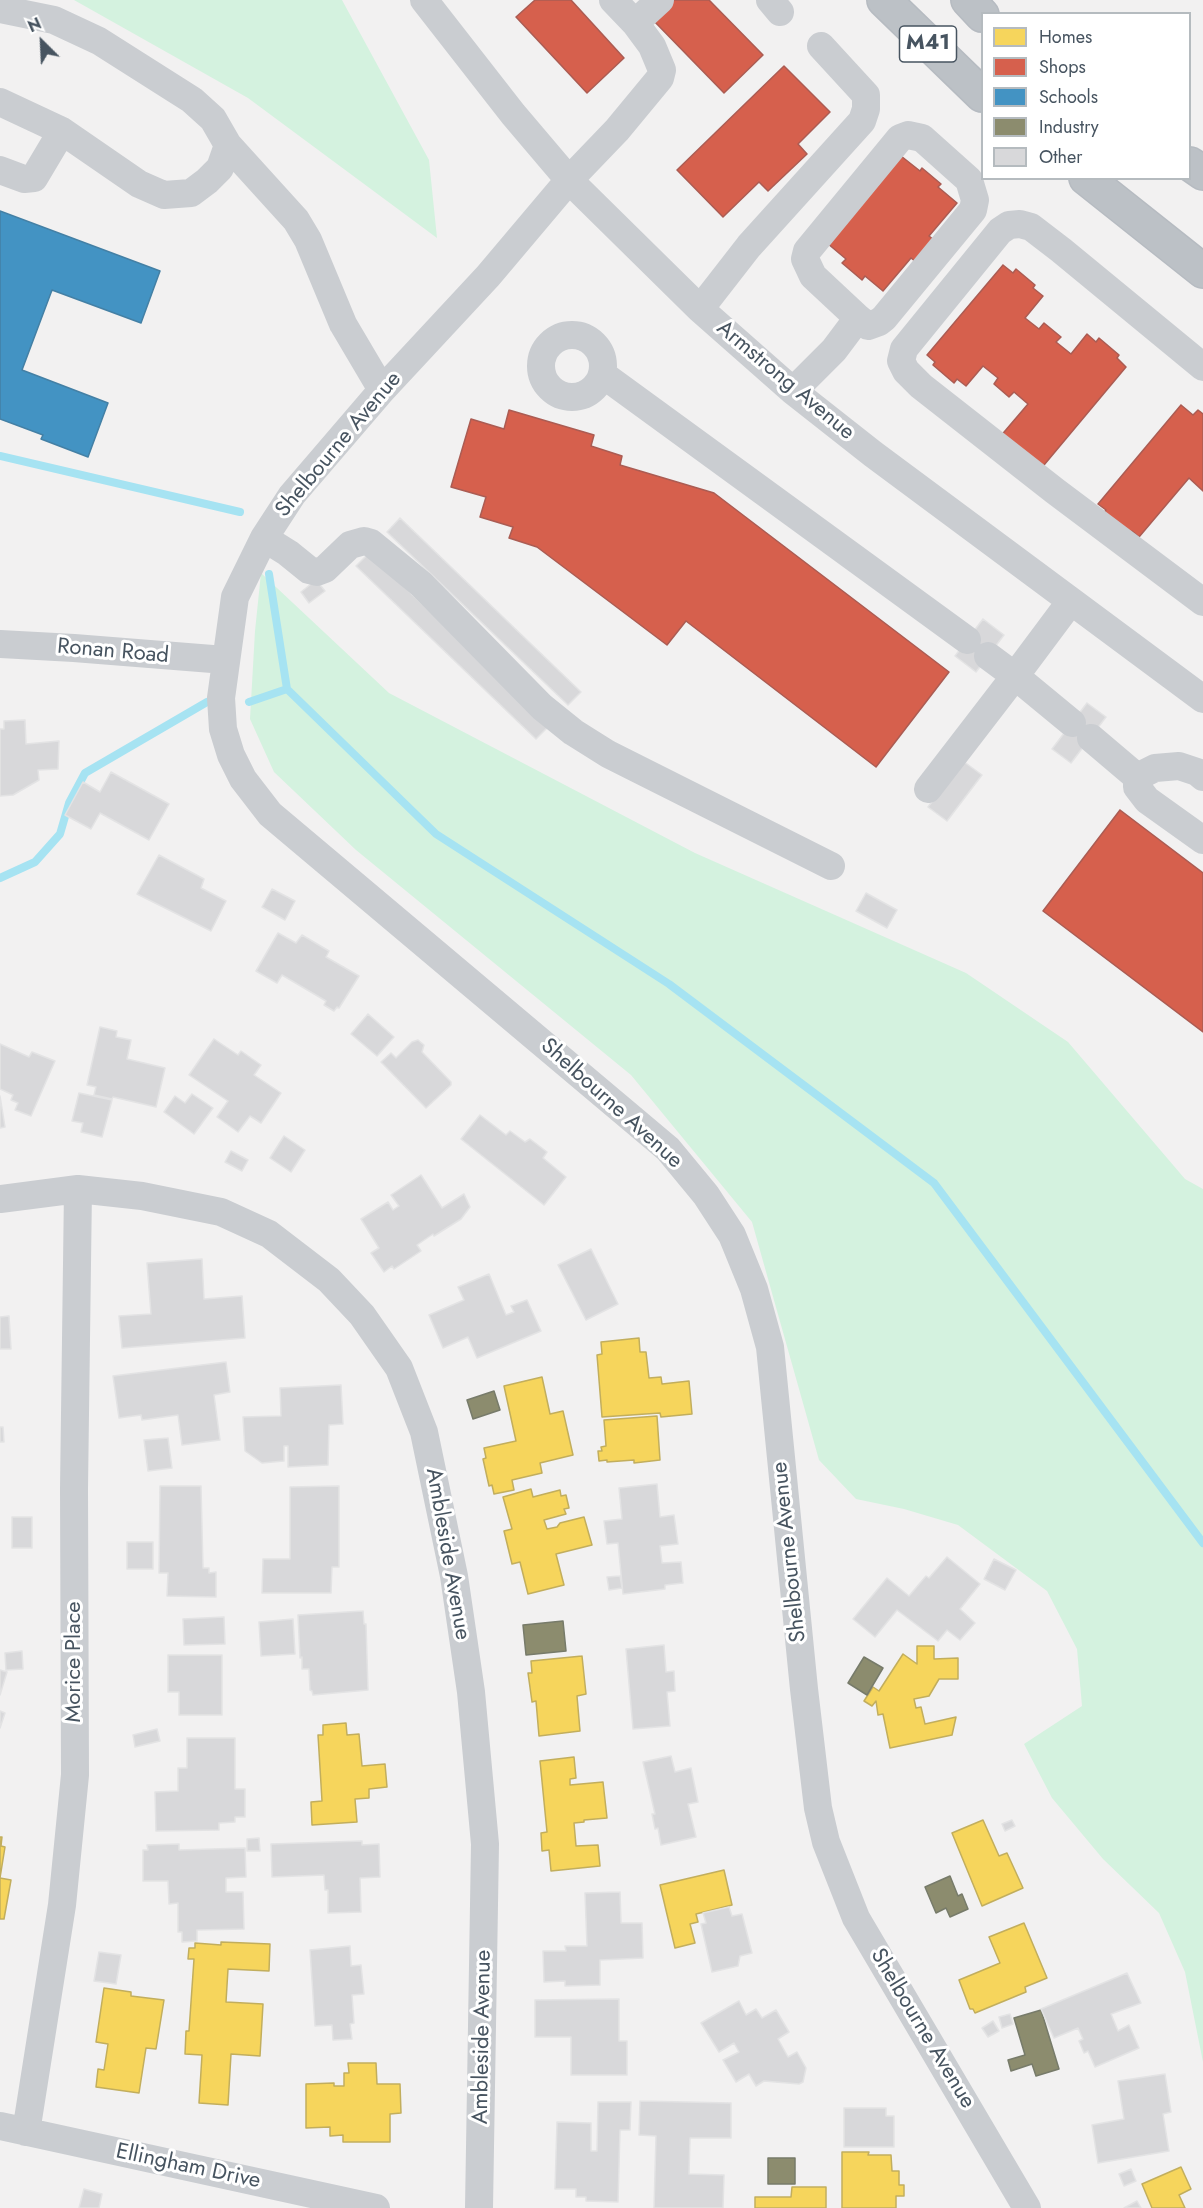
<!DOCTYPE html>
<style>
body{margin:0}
#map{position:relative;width:1203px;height:2208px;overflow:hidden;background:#f2f1f1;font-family:Jost,sans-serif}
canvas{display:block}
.legend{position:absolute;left:981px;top:12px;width:210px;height:168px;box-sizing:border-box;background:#fff;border:2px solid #b5bbbf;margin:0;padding:8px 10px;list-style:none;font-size:18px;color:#475460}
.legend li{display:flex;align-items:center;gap:12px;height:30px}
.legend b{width:30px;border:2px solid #b5bbbf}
.north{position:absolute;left:12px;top:12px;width:60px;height:60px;-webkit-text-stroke:4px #fff;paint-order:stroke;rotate:336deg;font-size:16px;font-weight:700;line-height:24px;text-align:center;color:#475460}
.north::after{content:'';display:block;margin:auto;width:21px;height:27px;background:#475460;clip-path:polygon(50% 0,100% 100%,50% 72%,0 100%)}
</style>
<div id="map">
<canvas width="1203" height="2208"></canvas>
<ul class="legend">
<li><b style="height:16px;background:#f6d55c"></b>Homes</li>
<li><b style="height:16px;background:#d6604d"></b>Shops</li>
<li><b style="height:16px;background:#4393c3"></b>Schools</li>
<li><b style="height:16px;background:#8c8c6e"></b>Industry</li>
<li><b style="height:16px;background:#d8d8da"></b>Other</li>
</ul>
<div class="north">N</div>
</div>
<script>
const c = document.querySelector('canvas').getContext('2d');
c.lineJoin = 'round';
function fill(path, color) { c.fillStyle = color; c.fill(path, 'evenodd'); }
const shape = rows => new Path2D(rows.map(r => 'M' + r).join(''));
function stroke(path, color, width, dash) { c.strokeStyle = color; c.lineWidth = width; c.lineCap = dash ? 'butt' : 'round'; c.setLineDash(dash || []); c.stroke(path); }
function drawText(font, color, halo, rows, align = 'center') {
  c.font = font + ' Jost,sans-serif'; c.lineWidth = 6; c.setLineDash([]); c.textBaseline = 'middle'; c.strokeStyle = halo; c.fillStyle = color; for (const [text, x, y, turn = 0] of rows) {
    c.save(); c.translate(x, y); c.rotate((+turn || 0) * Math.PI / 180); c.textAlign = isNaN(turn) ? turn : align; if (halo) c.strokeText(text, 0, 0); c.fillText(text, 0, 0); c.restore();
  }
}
fill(shape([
 [74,0,342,0,429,160,437,238,248,98],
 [261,573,389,693,695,853,966,973,1068,1042,1185,1179,1203,1189,1203,2062,1185,1972,1159,1913,1103,1859,1052,1798,1024,1744,1082,1706,1077,1649,1047,1591,958,1525,904,1509,856,1499,819,1460,752,1222,631,1075,356,850,274,772,250,719,255,631]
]), '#d4f2df');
const homes = shape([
 [639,1338,640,1352,646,1352,649,1378,661,1377,662,1384,689,1381,692,1414,661,1417,660,1413,602,1417,597,1355,602,1354,601,1342,639,1338],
 [542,1377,550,1414,563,1411,573,1455,540,1463,542,1473,512,1480,514,1490,494,1494,492,1485,489,1486,483,1459,486,1458,484,1448,516,1441,504,1386,542,1377],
 [657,1416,660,1460,634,1463,634,1460,607,1462,607,1460,599,1461,598,1451,602,1451,601,1447,606,1446,604,1420,657,1416],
 [531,1489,533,1497,560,1490,561,1496,566,1495,569,1508,564,1509,566,1514,544,1520,547,1529,557,1527,560,1523,584,1517,592,1545,556,1554,564,1585,528,1594,520,1562,512,1564,504,1531,512,1529,503,1497,531,1489],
 [917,1646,934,1646,934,1659,958,1658,958,1679,939,1679,929,1696,914,1699,916,1708,921,1707,925,1724,956,1717,952,1735,890,1748,883,1714,878,1715,876,1701,872,1706,864,1701,873,1687,879,1691,903,1654,917,1664,917,1646],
 [582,1656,586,1694,577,1696,580,1731,539,1736,536,1701,532,1702,528,1673,532,1673,531,1661,582,1656],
 [346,1723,347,1735,359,1734,362,1766,385,1764,387,1787,369,1789,369,1798,355,1799,357,1822,312,1825,311,1802,322,1801,318,1735,323,1735,323,1725,346,1723],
 [574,1757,576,1778,570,1779,570,1785,603,1782,607,1818,584,1820,584,1822,574,1823,576,1846,598,1845,600,1866,551,1871,549,1850,542,1851,541,1833,547,1832,540,1761,574,1757],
 [983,1820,999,1856,1007,1853,1023,1888,982,1906,952,1833,983,1820],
 [0,1837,2,1837,1,1846,5,1847,0,1878,11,1880,4,1919,0,1919,0,1837],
 [724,1870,732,1905,696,1914,698,1922,690,1924,695,1943,675,1948,660,1885,724,1870],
 [1024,1923,1047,1978,1025,1987,1026,1992,975,2013,973,2009,970,2009,959,1980,1000,1963,989,1937,1024,1923],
 [221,1942,270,1944,269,1971,228,1969,226,2002,263,2004,260,2056,231,2054,228,2105,199,2103,202,2055,185,2054,186,2031,189,2031,194,1959,188,1959,189,1948,195,1948,195,1943,221,1945,221,1942],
 [104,1988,131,1992,131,1996,164,2000,156,2049,146,2048,139,2093,96,2087,98,2069,104,2070,108,2044,96,2042,104,1988],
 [348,2063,376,2063,377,2084,400,2084,401,2113,390,2114,390,2142,343,2142,343,2135,330,2136,330,2127,306,2128,306,2084,334,2083,334,2086,344,2086,344,2073,349,2073,348,2063],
 [842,2152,869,2152,868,2155,891,2155,892,2171,899,2171,899,2185,904,2185,904,2196,896,2196,896,2208,842,2208,842,2152],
 [1181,2167,1191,2189,1179,2195,1185,2208,1152,2208,1142,2184,1181,2167],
 [792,2187,826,2187,826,2208,755,2208,755,2197,791,2197,792,2187]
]);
fill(homes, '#f6d55c');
stroke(homes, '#c2ae5d', 1.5);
const shops = shape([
 [535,0,571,0,624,58,587,93,516,17,535,0],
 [671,0,709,0,763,55,724,93,652,19,671,0],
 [784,66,830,112,798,144,807,154,768,191,759,182,723,217,677,170,784,66],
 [901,156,920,171,922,168,941,184,938,187,957,203,929,236,934,240,916,262,911,258,883,291,865,276,862,280,842,263,846,259,827,243,901,156],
 [1003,265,1013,273,1016,269,1035,285,1033,288,1043,296,1025,318,1039,329,1044,323,1061,337,1056,342,1071,354,1087,334,1096,342,1099,338,1119,355,1117,358,1126,367,1039,471,999,438,1028,404,1014,392,1009,397,994,384,998,378,983,366,966,386,957,379,954,383,933,365,935,362,927,355,1003,265],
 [1181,405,1193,415,1198,410,1203,414,1203,491,1189,478,1139,537,1132,531,1128,536,1102,515,1106,510,1098,504,1181,405],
 [509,410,594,435,591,446,622,456,620,465,714,493,949,672,876,767,686,621,667,645,537,547,509,538,513,527,480,517,486,497,451,487,471,419,504,429,509,410],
 [1120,810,1203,873,1203,1032,1043,911,1120,810]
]);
fill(shops, '#d6604d');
stroke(shops, '#ab5c53', 1.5);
const schools = shape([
 [0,211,160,271,141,323,52,290,22,370,108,403,88,457,41,439,43,435,0,419,0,211]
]);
fill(schools, '#4393c3');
stroke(schools, '#4480a5', 1.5);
const industry = shape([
 [494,1391,500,1410,473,1419,467,1400,494,1391],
 [563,1621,566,1651,526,1655,523,1625,563,1621],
 [864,1657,883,1668,867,1695,848,1683,864,1657],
 [950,1876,958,1896,962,1894,968,1909,950,1917,946,1908,936,1913,925,1887,950,1876],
 [1041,2010,1059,2069,1036,2076,1032,2064,1011,2071,1008,2060,1025,2055,1014,2018,1041,2010],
 [768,2158,795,2158,795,2184,768,2184,768,2158]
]);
fill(industry, '#8c8c6e');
stroke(industry, '#777b6a', 1.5);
stroke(shape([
 [0,456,240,512],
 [269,574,287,689,436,834,669,984,934,1183,1203,1543],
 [249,702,287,689],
 [0,878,35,862,60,834,69,803,85,773,207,702]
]), '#a6e3f2', 8);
const building = shape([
 [400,518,581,692,568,705,387,532,400,518],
 [369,553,549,726,536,739,356,566,369,553],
 [316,580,325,591,309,603,301,592,316,580],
 [983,619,1004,635,976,672,955,656,983,619],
 [1087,703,1106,717,1071,763,1052,749,1087,703],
 [25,720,26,744,59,741,58,769,38,770,39,780,13,795,0,796,0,729,4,729,4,721,25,720],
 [963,761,982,775,947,821,928,807,963,761],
 [111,772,169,804,149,840,100,813,91,829,65,815,83,782,100,792,111,772],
 [159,855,204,879,201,888,226,901,211,931,137,894,159,855],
 [272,889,295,901,285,920,262,907,272,889],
 [866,893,897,910,887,928,856,911,866,893],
 [278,933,296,943,302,935,329,951,326,957,359,976,339,1008,337,1007,334,1011,324,1005,326,1001,282,975,277,983,256,971,278,933],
 [368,1014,394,1037,377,1056,351,1034,368,1014],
 [100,1027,117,1031,116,1037,131,1040,127,1059,165,1068,156,1107,113,1097,112,1099,94,1095,96,1087,87,1085,100,1027],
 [214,1039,238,1055,241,1051,261,1065,254,1075,281,1093,261,1123,250,1116,238,1132,217,1117,228,1101,189,1075,214,1039],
 [418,1040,424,1045,422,1052,451,1082,451,1085,426,1108,381,1062,391,1053,396,1058,412,1042,418,1040],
 [0,1044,29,1057,32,1052,55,1061,31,1116,15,1110,18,1103,11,1100,13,1095,0,1089,0,1044],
 [79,1093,112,1100,102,1137,81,1132,83,1123,72,1121,79,1093],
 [192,1094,213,1108,194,1134,164,1112,175,1096,185,1103,192,1094],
 [0,1096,5,1127,0,1128,0,1096],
 [480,1115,506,1135,510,1131,525,1142,530,1139,547,1152,543,1158,566,1177,544,1205,461,1139,480,1115],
 [284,1136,305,1150,291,1172,270,1158,284,1136],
 [231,1151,248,1160,242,1171,225,1162,231,1151],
 [421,1175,442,1208,464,1194,470,1207,461,1219,434,1236,433,1234,417,1245,421,1251,394,1269,392,1266,384,1272,371,1253,379,1248,361,1219,388,1202,393,1210,399,1206,391,1195,421,1175],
 [591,1249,618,1304,586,1320,558,1265,591,1249],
 [202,1259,204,1299,242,1296,245,1338,122,1348,119,1316,151,1314,147,1263,202,1259],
 [489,1274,506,1315,514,1312,511,1306,527,1300,541,1331,477,1358,468,1337,443,1348,429,1315,464,1300,458,1287,489,1274],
 [9,1316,11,1349,0,1349,0,1317,9,1316],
 [226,1362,230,1392,214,1395,220,1440,182,1445,178,1415,142,1420,141,1415,119,1418,113,1376,226,1362],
 [341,1385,343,1424,329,1425,328,1465,288,1467,288,1446,284,1446,284,1461,262,1463,245,1451,243,1417,281,1416,280,1388,341,1385],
 [0,1427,3,1427,4,1442,0,1442,0,1427],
 [168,1438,172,1468,148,1471,144,1440,168,1438],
 [657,1484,660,1517,674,1515,678,1544,660,1546,662,1563,681,1562,683,1583,665,1585,665,1589,623,1594,618,1543,607,1544,604,1521,622,1519,619,1488,657,1484],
 [160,1486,201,1486,203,1568,209,1568,209,1573,216,1572,216,1597,167,1596,168,1573,159,1573,160,1486],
 [339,1486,339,1567,332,1567,331,1593,262,1593,263,1559,290,1559,290,1487,339,1486],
 [12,1517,32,1517,32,1548,12,1548,12,1517],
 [127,1542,153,1542,153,1569,127,1569,127,1542],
 [947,1557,980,1584,960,1609,975,1623,960,1640,947,1630,938,1641,897,1610,875,1637,853,1619,887,1578,909,1596,926,1576,929,1578,947,1557],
 [994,1559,1016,1570,1005,1590,984,1579,994,1559],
 [620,1576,622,1588,609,1590,607,1577,620,1576],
 [363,1611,364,1624,366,1624,368,1690,313,1695,312,1691,310,1690,309,1669,302,1669,302,1657,300,1658,298,1615,363,1611],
 [224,1617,225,1644,184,1645,183,1619,224,1617],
 [293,1619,295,1654,261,1656,259,1622,293,1619],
 [664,1645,666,1672,674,1671,675,1691,667,1692,670,1726,633,1729,626,1649,664,1645],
 [22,1651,23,1669,6,1670,5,1653,22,1651],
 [168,1655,222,1655,222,1715,179,1715,179,1692,168,1692,168,1655],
 [0,1670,7,1672,0,1695,0,1670],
 [0,1711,5,1713,0,1728,0,1711],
 [157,1729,160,1741,135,1747,133,1735,157,1729],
 [187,1738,235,1738,235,1789,245,1789,245,1817,235,1817,235,1822,219,1823,219,1830,156,1831,155,1792,178,1791,178,1768,187,1768,187,1738],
 [671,1756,675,1772,691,1768,698,1802,688,1804,696,1837,661,1845,658,1828,655,1829,652,1814,655,1814,643,1762,671,1756],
 [1012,1820,1015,1826,1005,1831,1002,1824,1012,1820],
 [259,1838,260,1851,247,1851,247,1839,259,1838],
 [362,1841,362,1845,379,1844,380,1877,360,1878,361,1912,328,1913,328,1890,325,1890,324,1875,272,1877,271,1844,362,1841],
 [179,1844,179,1850,245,1848,246,1877,226,1878,226,1892,243,1892,244,1929,197,1930,197,1941,182,1942,182,1932,178,1932,178,1903,169,1904,168,1881,143,1881,143,1850,148,1850,147,1845,179,1844],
 [620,1892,621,1923,642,1923,643,1958,600,1960,600,1985,565,1986,565,1981,544,1982,543,1951,566,1951,565,1946,587,1946,585,1893,620,1892],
 [729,1907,732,1916,742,1914,752,1953,740,1956,738,1966,712,1972,701,1924,706,1923,703,1913,729,1907],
 [350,1946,351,1966,361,1965,364,1994,352,1995,354,2023,350,2024,352,2039,333,2040,332,2025,315,2026,310,1950,350,1946],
 [99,1952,121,1955,116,1984,94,1981,99,1952],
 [1127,1973,1141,2003,1111,2014,1118,2031,1129,2025,1139,2048,1095,2067,1088,2051,1084,2053,1079,2041,1083,2039,1078,2028,1054,2038,1041,2009,1127,1973],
 [619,1999,619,2041,627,2041,627,2075,571,2075,571,2037,535,2037,535,2000,619,1999],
 [739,2001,746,2015,756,2009,762,2018,776,2010,789,2032,778,2039,788,2057,797,2052,806,2068,803,2082,799,2084,764,2081,756,2086,749,2074,736,2082,723,2060,739,2052,734,2043,719,2052,701,2023,739,2001],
 [1010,2014,1013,2024,1002,2028,999,2017,1010,2014],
 [993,2021,999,2031,988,2037,982,2028,993,2021],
 [1165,2074,1171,2112,1163,2114,1169,2151,1098,2163,1092,2125,1124,2119,1118,2081,1165,2074],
 [640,2101,731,2103,731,2138,690,2138,689,2174,724,2175,723,2208,654,2208,656,2136,639,2135,640,2101],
 [598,2102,631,2102,630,2130,620,2130,618,2202,586,2201,586,2197,576,2197,576,2189,555,2189,557,2122,591,2123,591,2151,597,2151,598,2102],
 [844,2108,886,2108,886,2116,894,2116,894,2147,844,2147,844,2108],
 [1131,2169,1136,2181,1124,2186,1119,2174,1131,2169],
 [84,2189,102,2194,99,2208,79,2208,84,2189],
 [1137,2201,1141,2208,1124,2208,1137,2201]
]);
fill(building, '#d8d8da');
stroke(building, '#e3e3e4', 1.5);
const highway = shape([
 [884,0,982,95],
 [968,0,982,15],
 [1190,164,1203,173],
 [1086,178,1203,271]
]);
stroke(highway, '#b6bbc1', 36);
stroke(shape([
 [424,0,513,114,569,180,700,309,793,391,873,454,1203,699],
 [613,0,635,23,652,46,662,70,660,78,617,130,569,180,488,276,382,390,292,495,264,538,235,597,221,698,223,729,231,755,243,779,270,814,668,1149,706,1195,732,1235,754,1289,770,1347,804,1689,818,1808,826,1842,856,1918,1027,2208],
 [770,0,780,12],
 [0,9,54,20,99,41,192,100,213,119,228,145,296,220,308,240,343,324,382,390],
 [635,23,660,0],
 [0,102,62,131,139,184,164,195,191,193,207,181,220,168,228,145],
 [0,170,24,179,34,178,62,131],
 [700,309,749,246,862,121,866,109,866,95,821,46],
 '541 366a31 31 0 1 1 62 0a31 31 0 1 1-62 0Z',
 [1203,367,1061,250,1031,227,1020,224,1009,225,1000,231,904,349,901,361,906,371,921,386,1055,491,1203,602],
 [602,374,967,640],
 [793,391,834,350,858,318,813,276,805,259,807,251,900,138,908,135,922,138,969,180,975,200,973,210,884,318,879,322,868,326,858,318],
 [264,538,288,553,309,570,317,572,325,569,350,545,364,541,371,543,421,584,542,707,573,732,608,754,831,866],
 [0,644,74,648,225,660],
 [988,656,1015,676,1071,601],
 [1091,738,1137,777,1137,787,1147,800,1203,840],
 [1137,777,1155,768,1179,766,1197,772,1203,777],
 [928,789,1015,676,1072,723],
 [0,1199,78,1189,142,1196,221,1212,269,1234,329,1280,362,1315,399,1368,424,1432,454,1576,471,1692,485,1844,479,2208],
 [0,2126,376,2208],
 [26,2132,62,1905,75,1775,74,1489,78,1189]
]), '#cacdd1', 28);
stroke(highway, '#bcc1c6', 33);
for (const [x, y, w] of [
 [928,44,57]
]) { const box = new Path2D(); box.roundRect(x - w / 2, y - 18, w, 36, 4.5); c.fillStyle = '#fff'; c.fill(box); stroke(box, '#475460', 1.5); }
drawText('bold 21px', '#475460', null, [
 ["M41",928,44]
]);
drawText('22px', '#475460', '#fff', [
 ["Armstrong Avenue",785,381,40],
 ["Shelbourne Avenue",339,445,-50],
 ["Ronan Road",113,652,5],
 ["Shelbourne Avenue",611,1104,42],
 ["Shelbourne Avenue",790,1552,-96],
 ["Ambleside Avenue",447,1554,80],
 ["Morice Place",75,1662,-90],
 ["Shelbourne Avenue",922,2029,59],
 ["Ambleside Avenue",483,2037,-89],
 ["Ellingham Drive",188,2167,12]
]);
</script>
